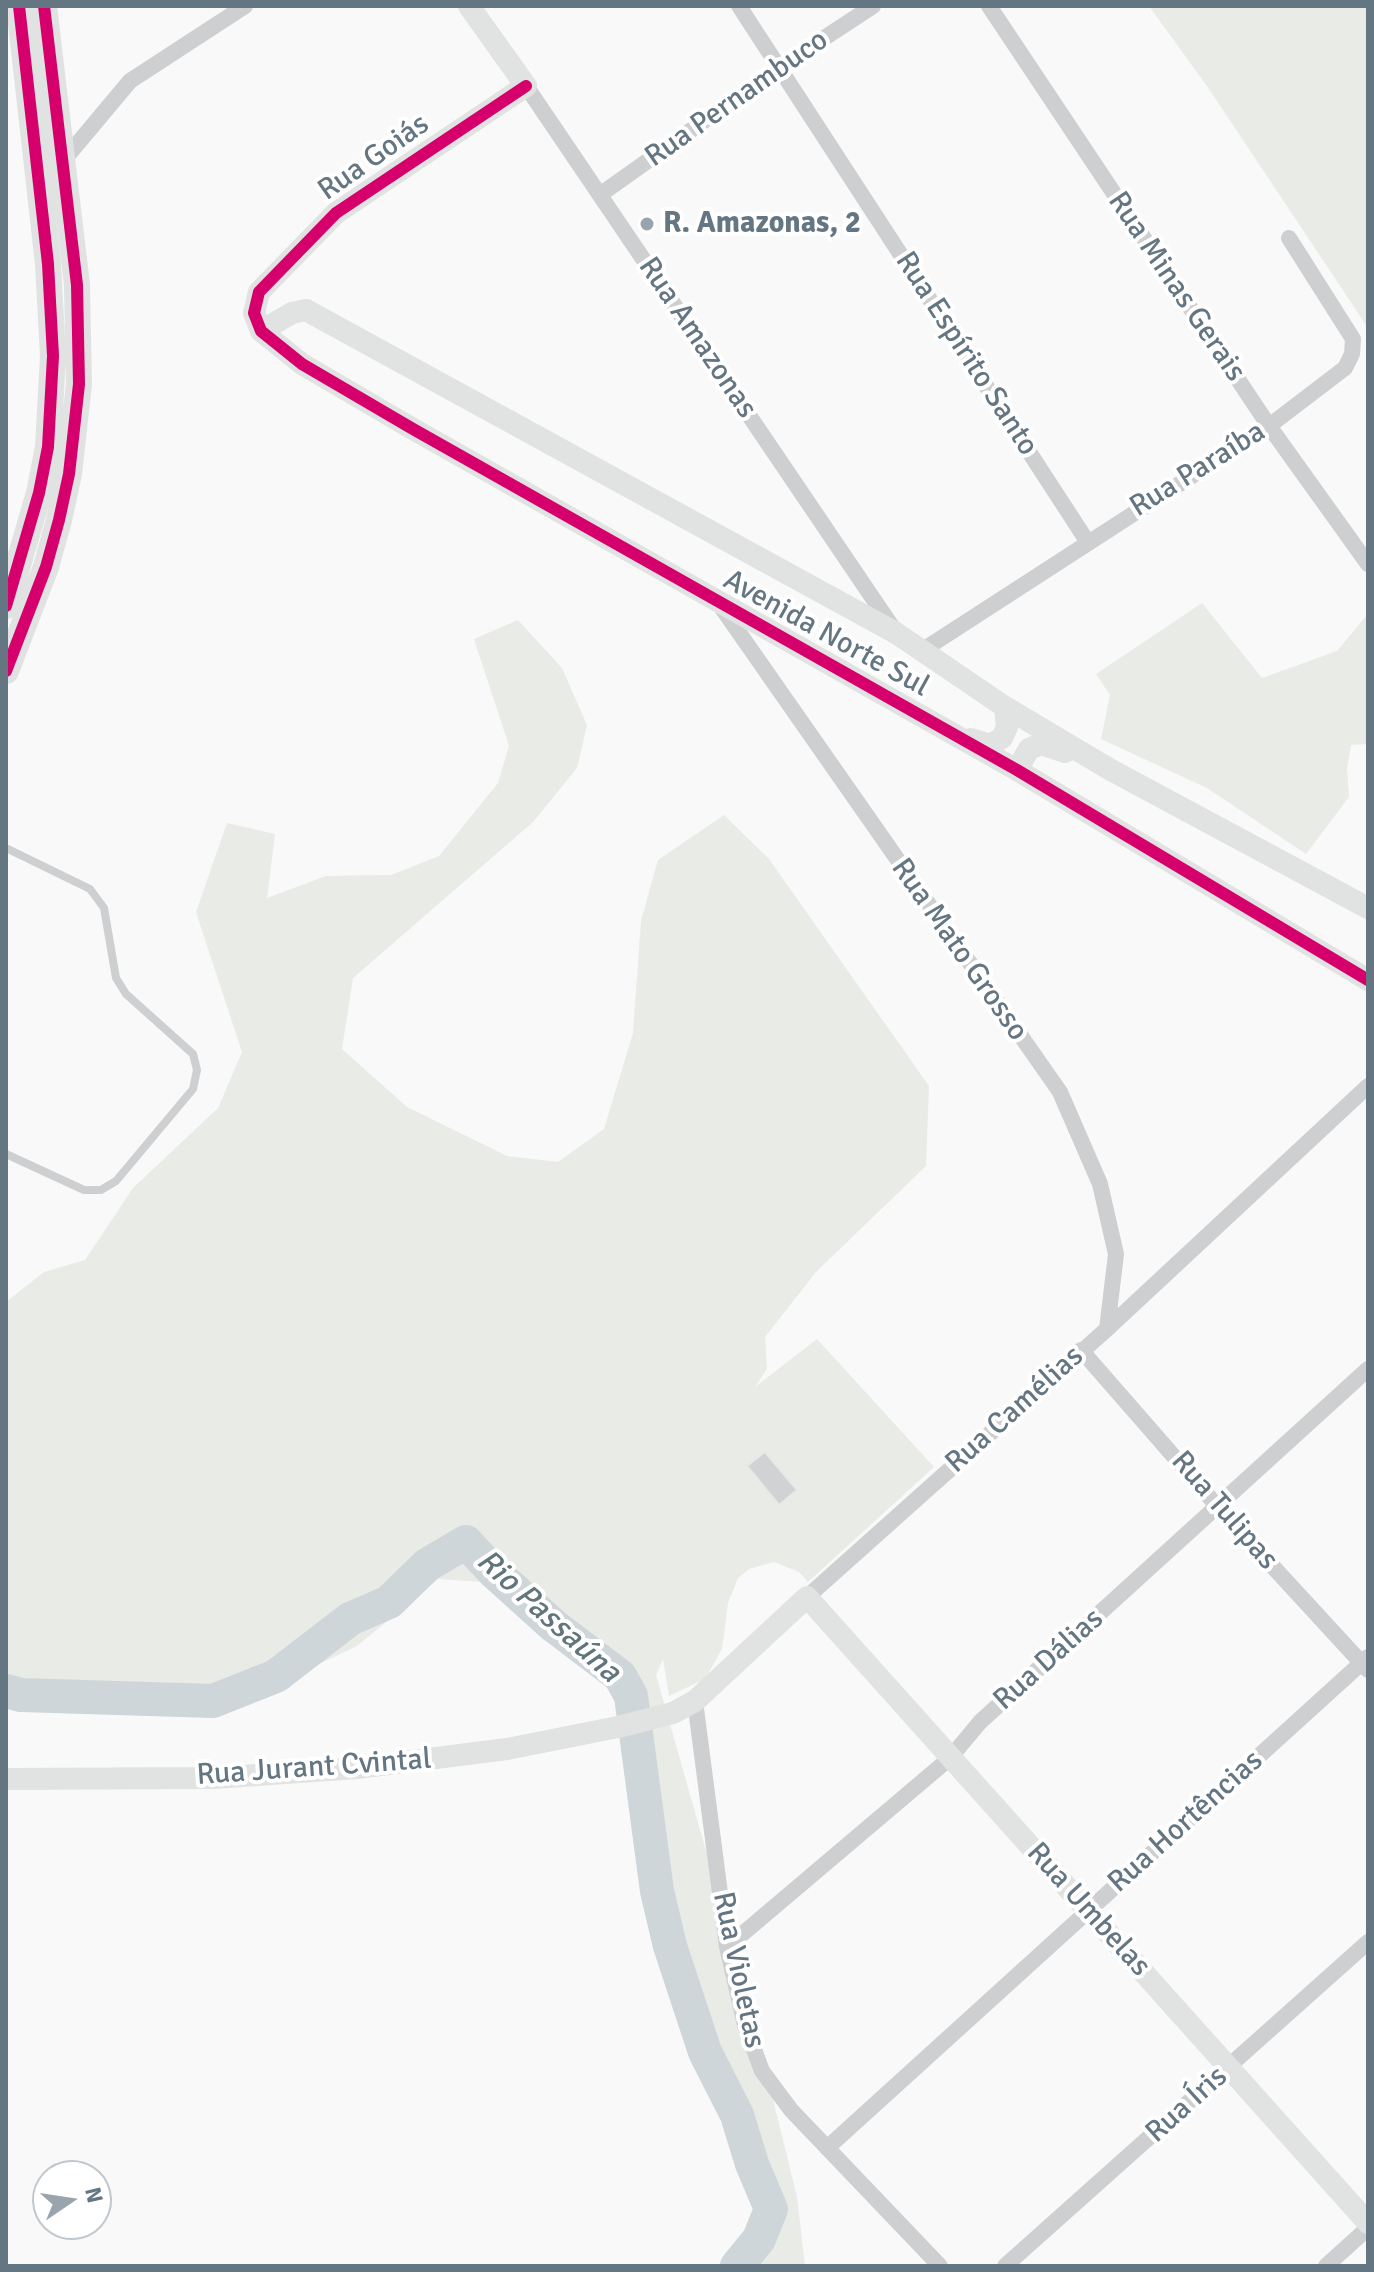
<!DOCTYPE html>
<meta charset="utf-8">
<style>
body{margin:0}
#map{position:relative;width:1374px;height:2272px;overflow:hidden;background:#f9f9f9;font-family:Signika,sans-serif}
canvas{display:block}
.frame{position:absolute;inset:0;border:8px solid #657683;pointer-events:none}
.north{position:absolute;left:32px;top:2160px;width:80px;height:80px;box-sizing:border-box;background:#fff;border:2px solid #c1c8cd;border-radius:50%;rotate:77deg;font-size:22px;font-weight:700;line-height:32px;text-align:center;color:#657683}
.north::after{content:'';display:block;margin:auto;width:28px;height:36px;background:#99a4ac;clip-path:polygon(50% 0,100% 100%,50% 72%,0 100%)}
</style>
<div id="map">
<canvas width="1374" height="2272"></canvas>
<div class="frame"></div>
<div class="north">N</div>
</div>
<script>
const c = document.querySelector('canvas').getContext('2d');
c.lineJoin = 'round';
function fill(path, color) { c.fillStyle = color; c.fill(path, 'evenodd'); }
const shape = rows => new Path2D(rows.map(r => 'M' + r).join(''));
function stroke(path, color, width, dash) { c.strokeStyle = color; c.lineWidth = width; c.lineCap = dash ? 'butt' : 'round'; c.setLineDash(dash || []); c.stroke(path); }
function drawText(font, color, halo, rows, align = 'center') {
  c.font = font + ' Signika,sans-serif'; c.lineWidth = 8; c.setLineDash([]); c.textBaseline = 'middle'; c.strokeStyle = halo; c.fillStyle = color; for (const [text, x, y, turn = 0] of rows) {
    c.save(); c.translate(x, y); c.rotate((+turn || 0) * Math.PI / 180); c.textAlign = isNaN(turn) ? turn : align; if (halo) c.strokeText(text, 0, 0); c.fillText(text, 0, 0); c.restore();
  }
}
fill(shape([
 [1149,6,1368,6,1368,328,1209,89],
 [1202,603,1262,678,1337,651,1368,614,1368,744,1351,745,1347,769,1349,797,1306,854,1207,788,1101,739,1110,695,1096,674],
 [518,620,562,668,587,725,577,768,533,822,353,978,342,1049,407,1107,507,1156,558,1162,604,1129,633,1033,641,921,658,860,724,815,769,859,929,1086,926,1166,816,1272,765,1337,767,1369,755,1387,817,1339,934,1467,808,1582,799,1572,774,1562,749,1569,738,1578,728,1603,722,1649,705,1679,669,1696,663,1659,656,1675,750,2006,797,2197,805,2266,738,2266,752,2245,755,2203,671,1939,633,1713,498,1583,438,1579,357,1646,231,1706,6,1705,6,1302,44,1272,85,1260,133,1188,218,1108,242,1052,196,912,227,823,275,834,267,898,326,876,391,875,439,856,498,783,509,746,474,639]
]), '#e8ebe6');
stroke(shape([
 [6,1691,21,1695,213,1701,276,1676,350,1619,389,1602,427,1565,466,1542,493,1571,554,1626,620,1676,631,1696,657,1891,670,1946,705,2052,737,2115,752,2164,771,2209,759,2239,737,2266]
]), '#ced6d9', 34);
const building = shape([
 [765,1452,797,1490,779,1505,747,1466,765,1452]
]);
fill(building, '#d0d2d3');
stroke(building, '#e8e8e8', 2);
stroke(shape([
 [6,848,90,889,104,908,116,978,126,994,193,1054,197,1070,193,1089,116,1181,101,1190,84,1190,6,1154]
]), '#cecfd0', 8);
stroke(shape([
 [739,6,1087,541],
 [989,6,1269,426,1368,564],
 [526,86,895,631],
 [63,161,130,81,245,6],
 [601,194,780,67,873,6],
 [719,604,1060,1092,1100,1184,1116,1254,1107,1329],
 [923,650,1269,426,1345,368,1352,354,1353,339,1289,238],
 [1081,1350,1218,1507,1368,1670],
 [807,1597,1107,1329,1368,1086],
 [695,1701,727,1947,745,2025,762,2071,791,2110,940,2266],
 [727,1947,950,1758,980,1722,1368,1369],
 [827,2148,1368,1657],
 [1005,2266,1368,1942],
 [1326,2266,1368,2228]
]), '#cecfd0', 16);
stroke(shape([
 [469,6,526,86,336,213,259,292,254,313,261,331,302,364,413,429,1017,770,1368,980],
 [261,331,292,313,306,310,896,633,1005,707,1111,770,1368,908],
 [971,739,990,745,1002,738,1007,727,1005,707],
 [1017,770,1029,749,1041,744,1065,752],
 [6,1779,213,1778,357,1768,507,1749,618,1727,673,1713,695,1701,807,1597,1368,2223]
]), '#e1e2e2', 22);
stroke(shape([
 [6,606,39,493,48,447,53,356,48,264,19,6],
 [6,671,46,567,59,520,69,474,79,384,77,285,44,6]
]), '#e1e2e2', 26);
stroke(shape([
 [526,86,336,213,259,292,254,313,261,331,302,364,413,429,1017,770,1368,980],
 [6,606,39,493,48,447,53,356,48,264,19,6],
 [6,671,46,567,59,520,69,474,79,384,77,285,44,6]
]), '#d6006c', 12);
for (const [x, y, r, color] of [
 [647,224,8,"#99a4ac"]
]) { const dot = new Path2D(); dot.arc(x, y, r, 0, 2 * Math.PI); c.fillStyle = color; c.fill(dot); stroke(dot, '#fff', 3); }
drawText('30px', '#657683', '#fff', [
 ["Rua Pernambuco",737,99,-35],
 ["Rua Goiás",374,158,-35],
 ["Rua Minas Gerais",1176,287,56],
 ["Rua Amazonas",697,338,56],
 ["Rua Espírito Santo",966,354,57],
 ["Rua Paraíba",1198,470,-32],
 ["Avenida Norte Sul",826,634,29],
 ["Rua Mato Grosso",959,950,55],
 ["Rua Camélias",1015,1410,-42],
 ["Rua Tulipas",1224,1511,49],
 ["Rua Dálias",1049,1660,-42],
 ["Rua Jurant Cvintal",314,1768,-4],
 ["Rua Hortências",1186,1822,-42],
 ["Rua Umbelas",1088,1910,48],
 ["Rua Violetas",738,1970,78],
 ["Rua Íris",1187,2105,-42]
]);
drawText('bold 30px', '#657683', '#fff', [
 ["R. Amazonas, 2",663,224]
], 'left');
drawText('italic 32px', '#60757c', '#fff', [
 ["Rio Passaúna",548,1617,42]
]);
</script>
